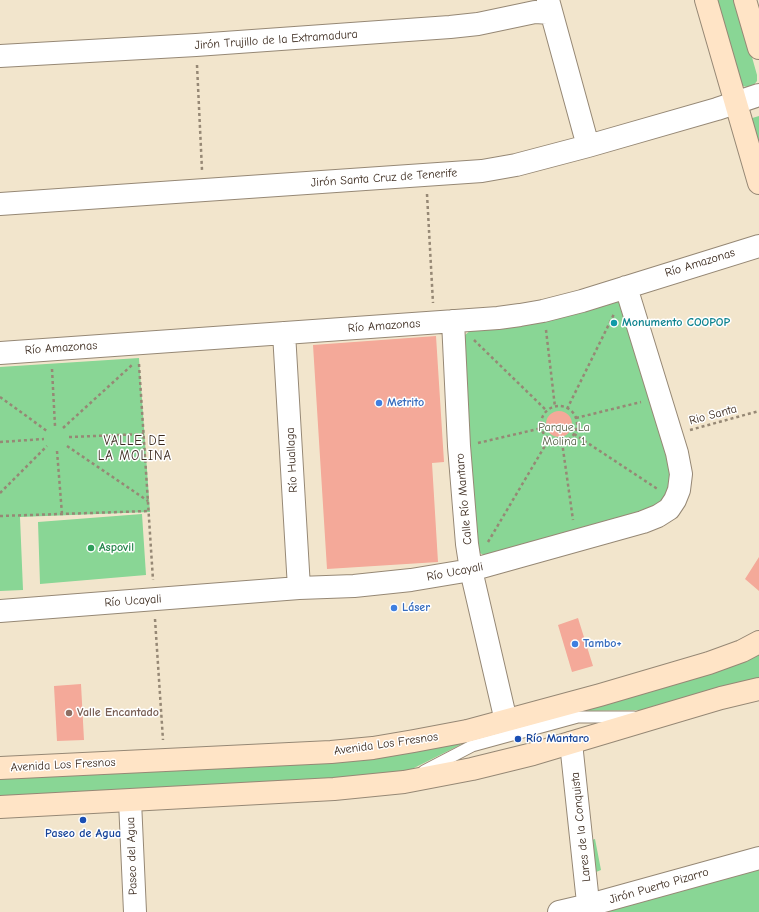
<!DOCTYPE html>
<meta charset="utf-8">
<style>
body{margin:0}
canvas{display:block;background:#f2e5cc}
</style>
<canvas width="759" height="912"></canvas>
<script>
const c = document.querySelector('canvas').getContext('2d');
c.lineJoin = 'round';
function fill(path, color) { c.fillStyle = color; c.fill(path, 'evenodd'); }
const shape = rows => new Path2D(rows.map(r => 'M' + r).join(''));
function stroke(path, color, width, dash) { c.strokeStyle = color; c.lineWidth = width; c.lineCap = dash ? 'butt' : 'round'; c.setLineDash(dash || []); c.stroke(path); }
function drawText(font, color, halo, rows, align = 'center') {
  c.font = font + ' "Comic Neue",sans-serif'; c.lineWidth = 3; c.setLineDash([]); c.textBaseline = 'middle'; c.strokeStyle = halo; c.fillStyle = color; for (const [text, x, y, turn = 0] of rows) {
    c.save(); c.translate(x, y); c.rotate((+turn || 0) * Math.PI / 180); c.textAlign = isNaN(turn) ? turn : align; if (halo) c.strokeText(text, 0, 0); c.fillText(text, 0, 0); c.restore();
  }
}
fill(shape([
 [715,0,736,0,757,75,757,81,753,86,747,87,742,86],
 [759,116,759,153,749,119],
 [613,301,619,302,624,306,673,480,669,497,651,511,485,556,480,553,475,545,463,342,465,335,471,330],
 [139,358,150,512,20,517,23,590,0,591,0,367],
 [142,514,146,575,40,584,38,522],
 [759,652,759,680,650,710,576,711],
 [466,742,404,773,343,781,0,798,0,777],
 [595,839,601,870,591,874,588,841],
 [759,867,759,912,605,912]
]), '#89d695');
fill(shape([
 [436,336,444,462,432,463,438,562,327,569,313,345],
 '546 424a13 13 0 1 1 26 0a13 13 0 1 1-26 0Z',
 [759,557,759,591,745,579],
 [578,618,593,666,572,672,558,625],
 [81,684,84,740,57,741,54,686]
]), '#f4a999');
const lane = shape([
 [424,771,472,746,578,717,634,717]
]);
const street = shape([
 [548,0,588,146],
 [0,56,196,45,450,27,478,24,535,12,551,13],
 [0,204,482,171,516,165,588,146,717,109,759,95],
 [453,321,459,446,467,544,471,570,506,721],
 [284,333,299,588],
 [0,353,498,318,520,315,543,311,582,301,759,246],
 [0,611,299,588,354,586,411,580,471,570,643,522,658,516,669,509,675,500,679,490,681,474,677,453,626,287],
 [571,743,589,912],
 [130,801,135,912],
 [559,912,589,905,759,858]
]);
const secondary = shape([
 [706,0,759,183],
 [745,0,759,48],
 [0,768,331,752,373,748,414,741,467,731,600,695,709,663,742,651,759,642],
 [0,807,334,789,404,782,472,769,533,754,657,717,721,698,759,689]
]);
stroke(lane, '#968875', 13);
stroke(street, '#968875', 24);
stroke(secondary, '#968875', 24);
stroke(shape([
 [197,65,202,170],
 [427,194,433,303],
 [546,330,555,407],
 [474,340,547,411],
 [139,364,153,580],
 [52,369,55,426],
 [0,397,47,431],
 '541 424a18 18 0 1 1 36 0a18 18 0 1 1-36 0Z',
 [567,409,614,314],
 [576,418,641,402],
 [63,428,132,365],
 [690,430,759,411],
 [574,434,659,490],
 [69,437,144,434],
 [0,442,44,439],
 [562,442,573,520],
 [478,443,542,428],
 [67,446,148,501],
 [57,451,62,514],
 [0,493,47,446],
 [0,516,149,511],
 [488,542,549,439],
 [155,619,163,740]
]), '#968875', 2.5, [3, 3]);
stroke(lane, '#fff', 11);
stroke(street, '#fff', 22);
stroke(secondary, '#ffe4c6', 22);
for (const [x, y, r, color] of [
 [614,323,4,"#0f9aa8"],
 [379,403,4,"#3f7fe0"],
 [91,548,4,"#2e9e5b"],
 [394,608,4,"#3f7fe0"],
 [575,644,4,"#3f7fe0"],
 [69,713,4,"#8d6e63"],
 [518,739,4,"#1a4fb4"],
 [83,820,4,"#1a4fb4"]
]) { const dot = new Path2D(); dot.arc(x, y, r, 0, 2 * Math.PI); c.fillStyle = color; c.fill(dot); stroke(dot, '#fff', 1.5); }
drawText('12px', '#3b2a1e', '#fff', [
 ["Jirón Trujillo de la Extramadura",276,40,-4],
 ["Jirón Santa Cruz de Tenerife",384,178,-4],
 ["Río Amazonas",700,263,-17],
 ["Río Amazonas",384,326,-4],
 ["Río Amazonas",61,348,-4],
 ["Rio Santa",713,415,-15],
 ["Río Huallaga",292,460,-93],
 ["Calle Río Mantaro",464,499,-95],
 ["Río Ucayali",455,572,-11],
 ["Río Ucayali",133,601,-4],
 ["Avenida Los Fresnos",386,744,-8],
 ["Avenida Los Fresnos",63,765,-3],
 ["Lares de la Conquista",581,827,-96],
 ["Paseo del Agua",132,856,-92],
 ["Jirón Puerto Pizarro",659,886,-16]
]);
drawText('bold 12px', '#0d838f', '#fff', [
 ["Monumento COOPOP",622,323]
], 'left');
drawText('bold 12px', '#366cbe', '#fff', [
 ["Metrito",387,403],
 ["Láser",402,608],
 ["Tambo+",583,644]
], 'left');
drawText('12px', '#525e42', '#fff', [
 ["Parque La",564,428],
 ["Molina 1",564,442]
]);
drawText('bold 12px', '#27864d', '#fff', [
 ["Aspovil",99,548]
], 'left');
drawText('bold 12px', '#785e54', '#fff', [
 ["Valle Encantado",77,713]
], 'left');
drawText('bold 12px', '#164399', '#fff', [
 ["Río Mantaro",526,739],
 ["Paseo de Agua",83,834,"center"]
], 'left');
c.letterSpacing = '1px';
drawText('13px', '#3b2a1e', '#fff', [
 ["VALLE DE",135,441],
 ["LA MOLINA",135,456]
]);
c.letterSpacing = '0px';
</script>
